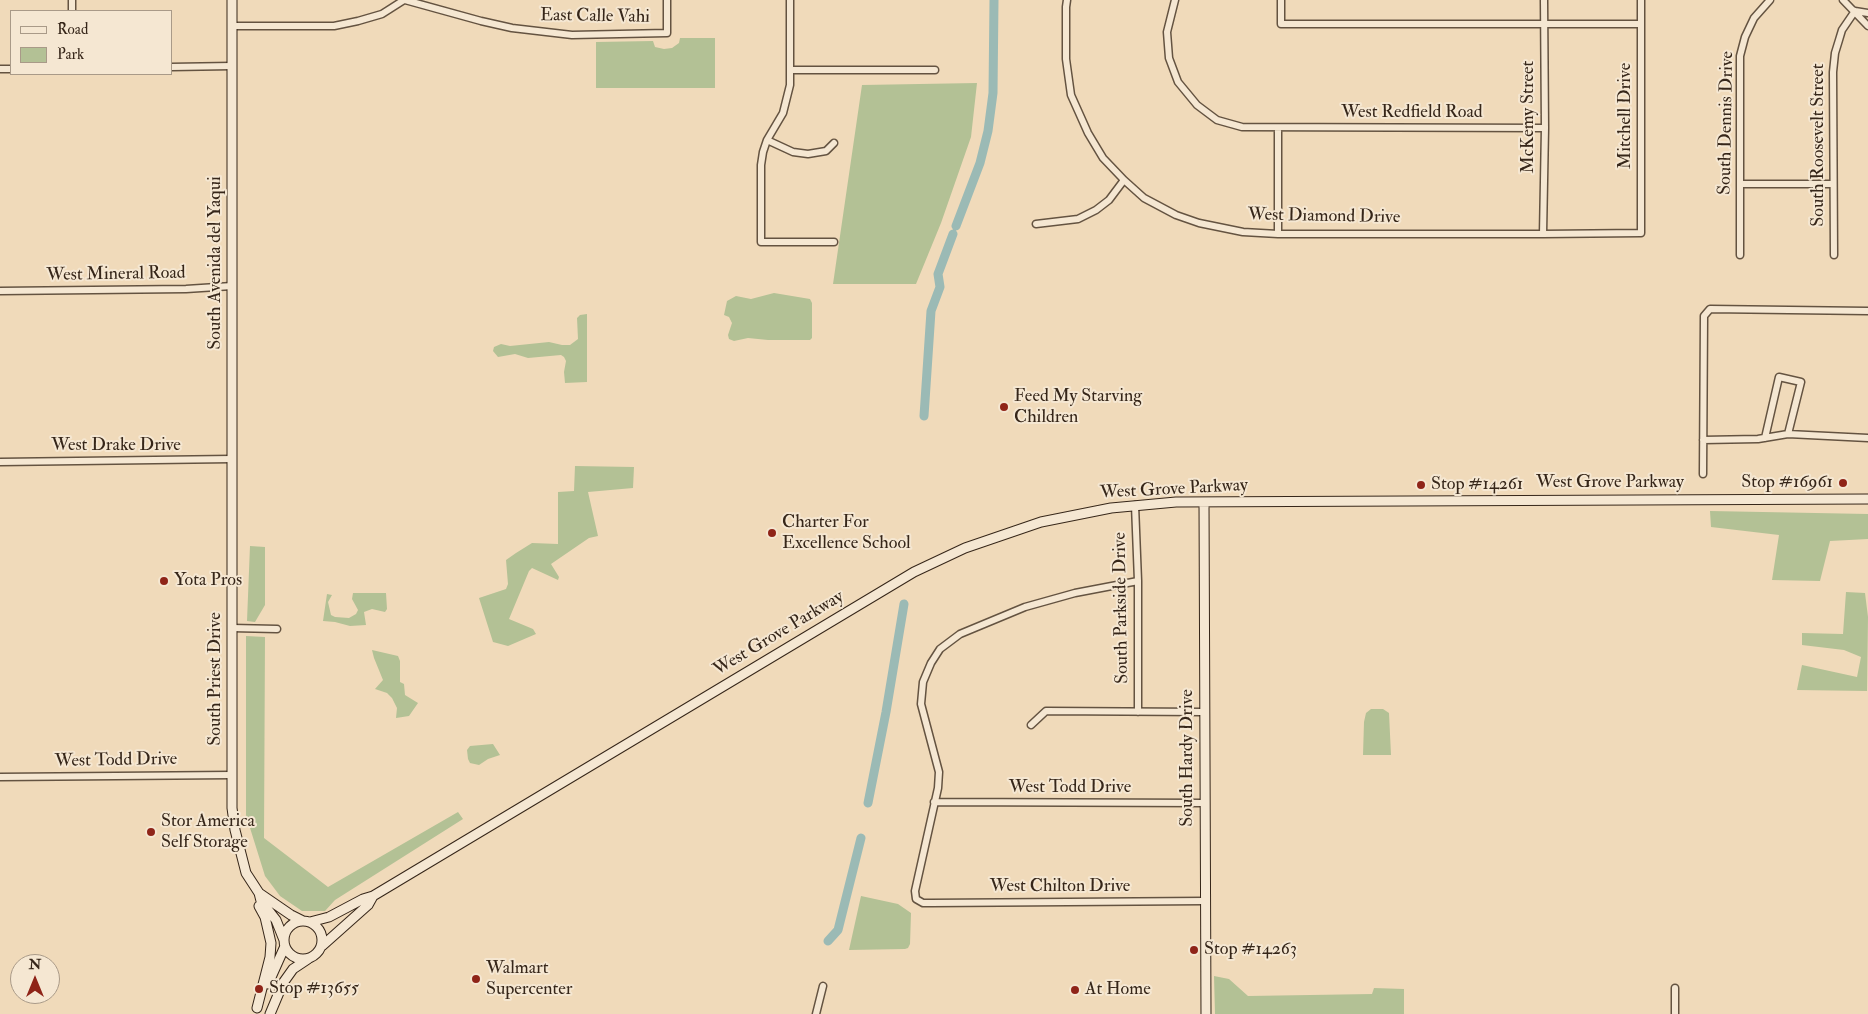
<!DOCTYPE html>
<style>
body{margin:0}
#map{position:relative;width:1868px;height:1014px;overflow:hidden;background:#f0daba;font-family:"IM FELL Double Pica",serif}
canvas{display:block}
.legend{position:absolute;left:10px;top:10px;width:162px;height:65px;box-sizing:border-box;background:#f5e7d2;border:1px solid #a99a88;margin:0;padding:6px 9px;list-style:none;font-size:15px;color:#362619}
.legend li{display:flex;align-items:center;gap:10px;height:25px}
.legend b{width:25px;border:1px solid #a99a88}
.north{position:absolute;left:10px;top:954px;width:50px;height:50px;box-sizing:border-box;background:#f5e7d2;border:1px solid #a99a88;border-radius:50%;rotate:0deg;font-size:14px;font-weight:700;line-height:20px;text-align:center;color:#362619}
.north::after{content:'';display:block;margin:auto;width:18px;height:22px;background:#8f2418;clip-path:polygon(50% 0,100% 100%,50% 72%,0 100%)}
</style>
<div id="map">
<canvas width="1868" height="1014"></canvas>
<ul class="legend">
<li><b style="height:6px;background:#f5e7d2"></b>Road</li>
<li><b style="height:14px;background:#b3c195"></b>Park</li>
</ul>
<div class="north">N</div>
</div>
<script>
const c = document.querySelector('canvas').getContext('2d');
c.lineJoin = 'round';
function fill(path, color) { c.fillStyle = color; c.fill(path, 'evenodd'); }
const shape = rows => new Path2D(rows.map(r => 'M' + r).join(''));
function stroke(path, color, width, dash) { c.strokeStyle = color; c.lineWidth = width; c.lineCap = dash ? 'butt' : 'round'; c.setLineDash(dash || []); c.stroke(path); }
function drawText(font, color, halo, rows, align = 'center') {
  c.font = font + ' "IM FELL Double Pica",serif'; c.lineWidth = 4; c.setLineDash([]); c.textBaseline = 'middle'; c.strokeStyle = halo; c.fillStyle = color; for (const [text, x, y, turn = 0] of rows) {
    c.save(); c.translate(x, y); c.rotate((+turn || 0) * Math.PI / 180); c.textAlign = isNaN(turn) ? turn : align; if (halo) c.strokeText(text, 0, 0); c.fillText(text, 0, 0); c.restore();
  }
}
fill(shape([
 [680,38,715,38,715,88,596,88,596,42,653,41,655,47,664,49,672,48,679,43],
 [977,83,971,137,941,223,916,284,833,284,862,85],
 [774,293,810,299,812,303,812,338,810,340,768,340,748,338,734,341,729,339,728,335,732,323,729,317,724,315,727,301,736,296,751,299],
 [587,314,587,382,565,383,564,372,566,361,564,357,561,355,528,358,515,354,498,357,493,351,494,347,501,344,510,346,549,342,562,345,570,345,578,339,577,318,580,315],
 [575,466,634,467,633,488,588,492,598,536,589,538,551,564,559,577,558,580,532,568,529,571,509,619,533,629,536,634,508,646,493,642,479,598,506,589,508,584,506,560,516,553,532,543,558,544,558,492,574,491],
 [1710,511,1868,514,1868,539,1830,541,1820,581,1772,580,1779,535,1711,527],
 [250,546,265,547,265,605,255,622,247,621],
 [1846,592,1865,593,1868,617,1867,691,1797,690,1802,665,1857,677,1861,657,1844,650,1802,645,1802,633,1843,634],
 [353,593,386,593,387,609,385,612,372,609,364,612,366,625,350,626,335,622,323,621,327,594,332,595,328,602,331,615,335,617,349,618,356,614,358,610,352,599],
 [246,636,265,637,264,838,328,887,458,812,463,819,335,900,325,911,302,911,280,896,265,876,246,815],
 [372,650,398,656,400,661,400,682,404,684,405,695,418,703,409,716,396,718,397,708,392,698,387,693,375,689,383,680,374,658],
 [1371,709,1383,709,1389,713,1391,755,1363,755,1364,722,1366,713],
 [493,744,500,755,488,759,479,765,470,763,468,759,467,750,470,746],
 [861,896,898,904,911,913,910,944,908,948,905,949,849,950],
 [1214,976,1229,979,1248,996,1372,994,1374,988,1404,989,1404,1014,1215,1014]
]), '#b3c195');
stroke(shape([
 [956,226,980,163,988,131,993,93,994,0],
 [924,416,931,311,940,287,938,274,953,234],
 [868,803,886,712,904,604],
 [828,941,838,930,861,838]
]), '#9bbab5', 9);
const street = shape([
 [72,0,72,11],
 [405,0,481,21,512,28,572,35,667,33,667,0],
 [790,0,790,85,783,113,767,140,763,152,761,165,761,242,834,242],
 [1067,0,1066,7,1066,59,1071,95,1088,133,1103,158,1124,180,1144,198,1176,215,1199,223,1243,232,1278,234,1543,234,1641,233,1641,0],
 [1175,0,1167,32,1169,58,1178,82,1197,105,1217,120,1242,127,1545,128],
 [1281,0,1281,24,1641,24],
 [1843,0,1868,26],
 [1855,11,1868,13],
 [232,26,334,26,358,21,382,14,404,0],
 [171,67,232,66],
 [0,69,11,69],
 [790,70,935,70],
 [767,140,793,152,808,154,826,151,834,143],
 [1740,184,1833,184],
 [1036,224,1078,219,1096,210,1109,200,1124,180],
 [1278,234,1278,128],
 [1543,234,1545,128,1544,0],
 [1740,255,1740,56,1745,37,1754,18,1770,0],
 [1834,255,1833,72,1835,53,1839,40,1842,30,1855,11],
 [0,291,186,289,232,286],
 [1765,438,1779,377,1801,382,1788,434],
 [1703,440,1758,439,1788,434,1868,438],
 [0,462,232,459],
 [1703,474,1704,316,1710,309,1868,311],
 [1135,505,1138,581,1138,712],
 [1138,581,1075,593,1025,607,960,634,940,649,931,663,923,682,921,704,939,772,938,788,915,891,916,899,923,903,931,903,1205,901],
 [232,628,277,629],
 [1031,725,1046,711,1204,712],
 [0,777,232,775],
 [934,802,1205,803],
 [816,1014,823,986],
 [1675,1014,1675,988]
]);
const secondary = shape([
 [232,0,232,808,235,830,246,873,259,893,261,901,276,920,284,940],
 [1204,502,1206,1014],
 [259,893,291,915,303,921],
 '284 940a19 19 0 1 1 38 0a19 19 0 1 1-38 0Z',
 [310,922,329,917,363,899,373,896,914,572,965,548,1041,522,1111,508,1176,502,1868,499],
 [322,946,368,905,373,896],
 [268,984,285,946],
 [257,1008,270,957,271,943,265,917,259,906],
 [270,1014,283,983,293,969,308,959]
]);
stroke(street, '#645341', 9);
stroke(secondary, '#362619', 11);
stroke(street, '#f5e7d2', 6);
stroke(secondary, '#f5e7d2', 9);
for (const [x, y, r, color] of [
 [1004,407,5,"#8f2418"],
 [1843,483,5,"#8f2418"],
 [1421,485,5,"#8f2418"],
 [772,533,5,"#8f2418"],
 [164,581,5,"#8f2418"],
 [151,832,5,"#8f2418"],
 [1194,950,5,"#8f2418"],
 [476,979,5,"#8f2418"],
 [259,989,5,"#8f2418"],
 [1075,990,5,"#8f2418"]
]) { const dot = new Path2D(); dot.arc(x, y, r, 0, 2 * Math.PI); c.fillStyle = color; c.fill(dot); stroke(dot, '#f5e7d2', 2); }
drawText('18px', '#362619', '#f5e7d2', [
 ["East Calle Vahi",595,17,1],
 ["West Redfield Road",1412,113],
 ["Mitchell Drive",1626,116,-90],
 ["McKemy Street",1529,117,-90],
 ["South Dennis Drive",1727,123,-89],
 ["South Roosevelt Street",1819,145,-90],
 ["West Diamond Drive",1324,217,1],
 ["South Avenida del Yaqui",216,263,-90],
 ["West Mineral Road",116,275,-1],
 ["West Drake Drive",116,446],
 ["West Grove Parkway",1610,483],
 ["West Grove Parkway",1174,490,-3],
 ["South Parkside Drive",1122,608,-91],
 ["West Grove Parkway",779,634,-31],
 ["South Priest Drive",216,679,-90],
 ["South Hardy Drive",1188,758,-90],
 ["West Todd Drive",116,761,-1],
 ["West Todd Drive",1070,788],
 ["West Chilton Drive",1060,887]
]);
drawText('18px', '#362619', '#f5e7d2', [
 ["Feed My Starving",1014,397],
 ["Children",1014,418],
 ["Stop #16961",1833,483,"right"],
 ["Stop #14261",1431,485],
 ["Charter For",782,523],
 ["Excellence School",782,544],
 ["Yota Pros",174,581],
 ["Stor America",161,822],
 ["Self Storage",161,843],
 ["Stop #14263",1204,950],
 ["Walmart",486,969],
 ["Supercenter",486,990],
 ["Stop #13655",269,989],
 ["At Home",1085,990]
], 'left');
</script>
